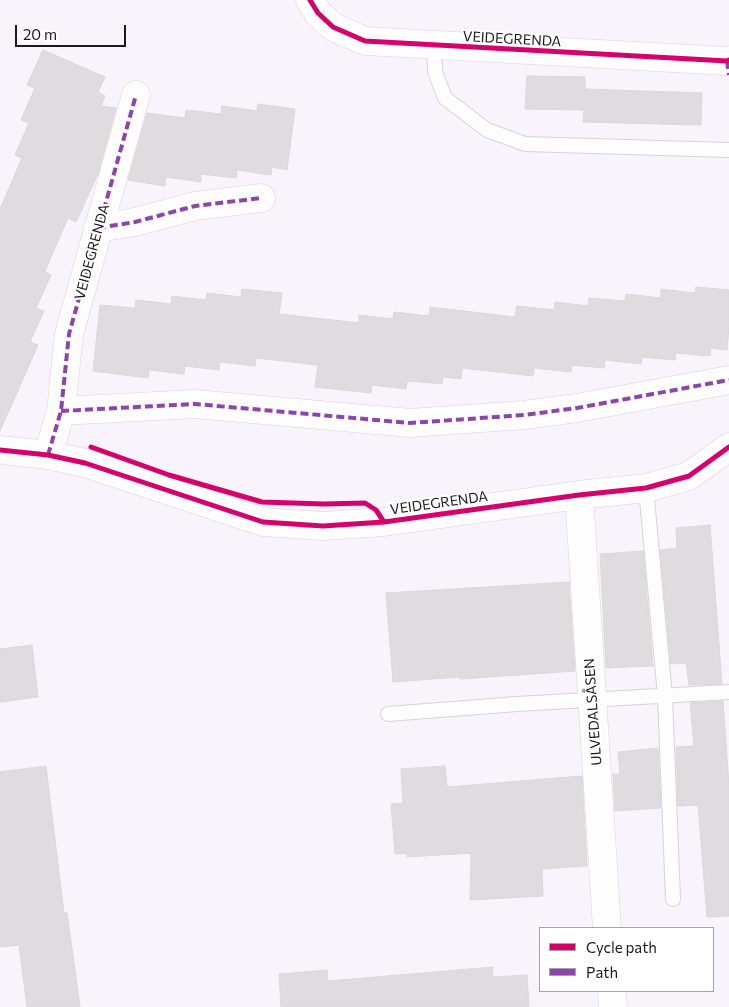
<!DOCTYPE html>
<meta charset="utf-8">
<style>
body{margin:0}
#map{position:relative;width:729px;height:1007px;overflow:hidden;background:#f9f4fb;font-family:Commissioner,sans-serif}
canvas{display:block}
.legend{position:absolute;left:539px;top:927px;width:175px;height:65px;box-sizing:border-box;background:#fff;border:1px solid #a4a3a5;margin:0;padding:6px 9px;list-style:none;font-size:15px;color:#1c191d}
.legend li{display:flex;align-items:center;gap:10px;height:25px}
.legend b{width:25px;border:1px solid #a4a3a5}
.scale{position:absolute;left:15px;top:25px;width:111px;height:22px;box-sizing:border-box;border:2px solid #1c191d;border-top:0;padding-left:6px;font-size:15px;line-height:18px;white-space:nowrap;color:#1c191d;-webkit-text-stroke:4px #fff;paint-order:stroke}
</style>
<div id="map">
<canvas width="729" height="1007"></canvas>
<ul class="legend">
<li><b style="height:6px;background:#d6006c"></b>Cycle path</li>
<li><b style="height:6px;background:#8e44ad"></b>Path</li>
</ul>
<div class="scale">20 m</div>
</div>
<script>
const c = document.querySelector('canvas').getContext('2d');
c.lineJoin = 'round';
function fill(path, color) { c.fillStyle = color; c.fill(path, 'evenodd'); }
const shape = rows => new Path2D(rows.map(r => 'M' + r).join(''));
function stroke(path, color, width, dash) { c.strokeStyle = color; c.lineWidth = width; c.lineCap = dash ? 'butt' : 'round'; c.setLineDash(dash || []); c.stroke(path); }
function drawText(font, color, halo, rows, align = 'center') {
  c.font = font + ' Commissioner,sans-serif'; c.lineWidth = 4.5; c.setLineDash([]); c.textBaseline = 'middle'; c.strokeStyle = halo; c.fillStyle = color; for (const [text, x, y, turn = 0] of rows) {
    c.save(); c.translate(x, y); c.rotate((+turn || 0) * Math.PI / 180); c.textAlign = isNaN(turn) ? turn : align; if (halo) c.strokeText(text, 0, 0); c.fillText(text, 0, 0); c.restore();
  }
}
const building = shape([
 [43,50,105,77,98,92,105,96,101,106,116,108,98,174,76,222,68,218,45,271,51,275,36,308,44,311,30,342,38,345,0,431,0,209,22,158,15,155,29,123,21,120,35,88,27,85,43,50],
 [527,76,585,77,585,93,585,89,702,93,701,125,583,122,584,110,525,109,527,76],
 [258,104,295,109,287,170,272,167,271,175,237,170,236,178,201,174,201,182,166,177,165,186,128,180,147,113,185,118,186,110,221,114,222,106,257,111,258,104],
 [696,287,729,290,729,327,727,350,711,348,710,356,676,353,675,360,642,357,641,364,605,360,604,368,572,365,571,372,534,368,533,376,462,368,461,379,443,377,442,384,407,381,406,389,372,385,371,393,315,387,318,365,256,358,255,366,220,362,219,370,185,366,184,374,149,370,148,378,93,371,100,305,135,308,136,300,171,304,172,296,206,300,207,293,241,297,242,289,282,293,279,314,359,323,359,315,393,319,394,312,429,316,430,307,515,317,517,306,554,310,555,302,588,306,589,298,625,301,626,294,661,298,661,289,695,293,696,287],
 [710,525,722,684,689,685,686,663,671,664,660,550,677,548,676,528,710,525],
 [643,551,653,666,606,668,600,554,643,551],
 [569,582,575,671,460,679,460,677,393,682,386,593,569,582],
 [32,645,38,697,0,702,0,649,32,645],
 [723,701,729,785,729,916,707,917,698,805,678,806,676,747,694,746,690,703,723,701],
 [658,748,661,808,615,811,613,774,620,774,618,752,658,748],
 [46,766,64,913,67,913,80,1007,27,1007,19,945,0,947,0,772,46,766],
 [445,766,447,787,582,776,587,866,542,869,543,896,470,900,471,853,407,857,407,853,395,854,391,804,403,803,401,769,445,766],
 [493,967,492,977,527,975,529,1007,281,1007,279,974,327,970,328,981,493,967]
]);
fill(building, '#dfdbdf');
stroke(building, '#dbd6db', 1);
const lane = shape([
 [434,46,435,72,445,98,487,130,525,144,729,150],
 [646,488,665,696,673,899],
 [388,714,517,704,729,692]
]);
const street = shape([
 [310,0,318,13,333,27,365,41,727,61,729,60],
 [98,228,135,222,195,206,261,198],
 [61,411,195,404,410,423,524,415,577,408,729,380],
 [0,450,48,455,85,463,263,522,323,526,384,522,579,495,646,488,689,476,729,447],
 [48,455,61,411,69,334,136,95],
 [579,495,607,928],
 [612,991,613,1007]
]);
stroke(lane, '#d6d2d7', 16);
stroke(street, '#d6d2d7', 29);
stroke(lane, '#fefdfe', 14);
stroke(street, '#fefdfe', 28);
stroke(shape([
 [727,61,729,75],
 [98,228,135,222,195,206,261,198],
 [61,411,195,404,410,423,524,415,577,408,729,380],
 [48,455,61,411,69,334,136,95]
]), '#8e44ad', 4, [8, 4]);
stroke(shape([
 [310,0,318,13,333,27,365,41,727,61,729,60],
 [91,447,169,475,262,502,324,504,365,503,376,510,384,522],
 [0,450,48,455,85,463,263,522,323,526,384,522,579,495,646,488,689,476,729,447]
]), '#d6006c', 5);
drawText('14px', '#1c191d', '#fff', [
 ["VEIDEGRENDA",512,39,3],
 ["VEIDEGRENDA",92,252,-75],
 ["VEIDEGRENDA",439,503,-8],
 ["ULVEDALSÅSEN",593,712,-94]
]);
</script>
